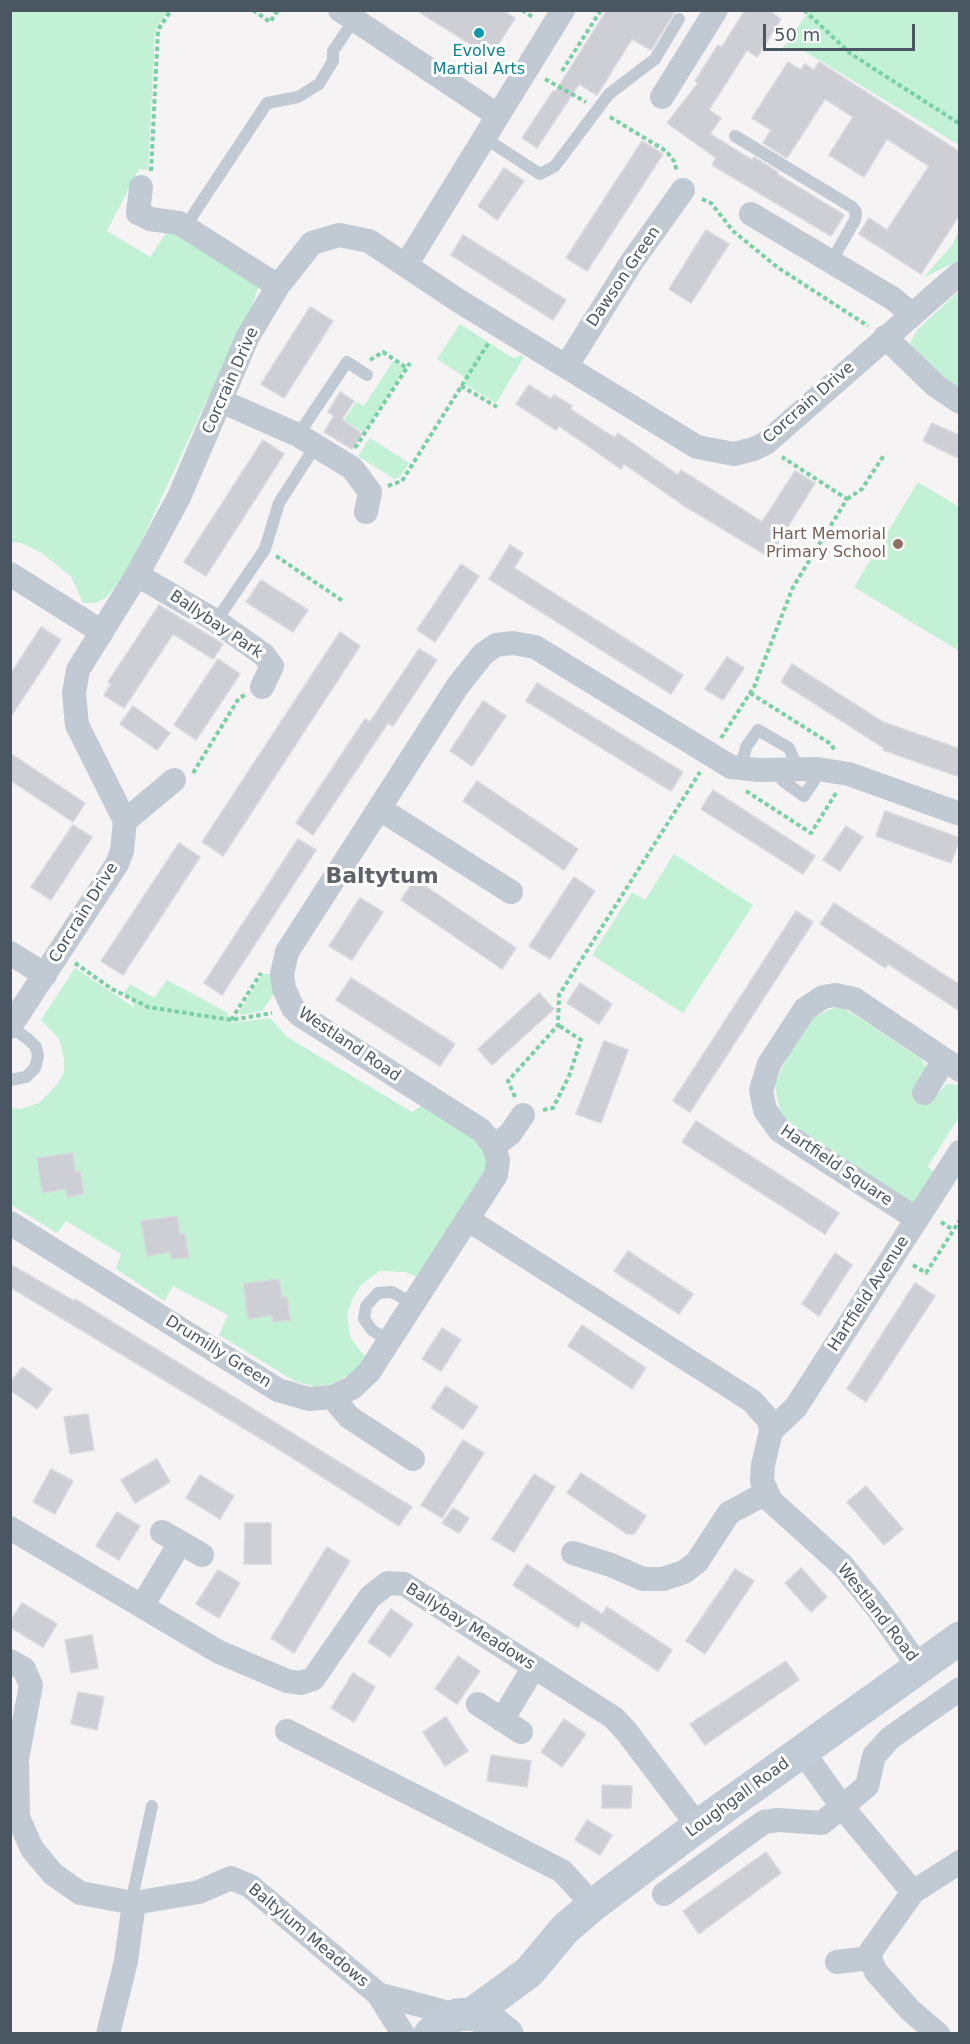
<!DOCTYPE html>
<style>
body{margin:0}
#map{position:relative;width:970px;height:2044px;overflow:hidden;background:#f5f3f3;font-family:"DejaVu Sans",sans-serif}
canvas{display:block}
.frame{position:absolute;inset:0;border:12px solid #4a5661;pointer-events:none}
.scale{position:absolute;left:763px;top:24px;width:152px;height:27px;box-sizing:border-box;border:3px solid #4a5661;border-top:0;padding-left:8px;font-size:18px;line-height:21px;white-space:nowrap;color:#4a5661;-webkit-text-stroke:4px #fff;paint-order:stroke}
</style>
<div id="map">
<canvas width="970" height="2044"></canvas>
<div class="frame"></div>
<div class="scale">50 m</div>
</div>
<script>
const c = document.querySelector('canvas').getContext('2d');
c.lineJoin = 'round';
function fill(path, color) { c.fillStyle = color; c.fill(path, 'evenodd'); }
const shape = rows => new Path2D(rows.map(r => 'M' + r).join(''));
function stroke(path, color, width, dash) { c.strokeStyle = color; c.lineWidth = width; c.lineCap = dash ? 'butt' : 'round'; c.setLineDash(dash || []); c.stroke(path); }
function drawText(font, color, halo, rows, align = 'center') {
  c.font = font + ' "DejaVu Sans",sans-serif'; c.lineWidth = 6; c.setLineDash([]); c.textBaseline = 'middle'; c.strokeStyle = halo; c.fillStyle = color; for (const [text, x, y, turn = 0] of rows) {
    c.save(); c.translate(x, y); c.rotate((+turn || 0) * Math.PI / 180); c.textAlign = isNaN(turn) ? turn : align; if (halo) c.strokeText(text, 0, 0); c.fillText(text, 0, 0); c.restore();
  }
}
fill(shape([
 [10,11,168,11,155,30,148,170,139,169,107,231,150,257,168,230,259,286,242,333,202,410,129,568,107,597,95,603,83,603,71,576,40,552,21,543,11,542],
 [809,11,959,11,959,145,799,48,780,52],
 [959,230,959,260,923,278,953,244],
 [959,291,959,393,922,363,910,343,917,330],
 [460,324,513,358,521,355,524,357,496,403,466,385,463,376,437,359],
 [393,361,405,368,364,433,344,420,356,402,364,406],
 [370,438,409,463,400,477,394,479,358,456],
 [918,482,959,507,959,651,854,587],
 [674,854,753,905,683,1013,592,955,632,892,645,900],
 [75,968,135,1008,130,997,124,993,130,984,154,998,167,980,228,1013,230,1023,270,1018,287,1037,412,1112,425,1103,479,1142,491,1164,417,1277,405,1272,380,1271,360,1286,352,1299,347,1315,350,1337,366,1358,350,1375,328,1385,314,1386,296,1382,219,1335,228,1315,173,1286,164,1301,116,1269,121,1254,66,1221,57,1233,11,1205,10,1108,21,1109,39,1103,55,1087,64,1073,64,1058,59,1039,41,1020],
 [263,974,270,974,276,991,262,1011,241,1015,239,1013],
 [838,1006,852,1013,921,1059,927,1069,931,1101,947,1084,959,1085,959,1117,928,1166,939,1180,929,1196,906,1208,784,1128,774,1084,807,1020]
]), '#c3f1d5');
const building = shape([
 [416,10,502,10,515,18,496,48,488,43,483,52,416,10],
 [607,10,676,10,651,50,632,39,597,95,579,84,537,148,522,138,553,91,555,92,607,10],
 [745,10,769,10,781,19,757,57,747,50,709,110,721,118,710,134,752,160,754,157,778,172,777,174,844,215,831,236,712,165,716,158,667,123,698,83,695,81,718,45,722,47,745,10],
 [788,62,801,70,805,64,814,70,819,62,960,152,960,214,921,274,859,234,869,218,887,230,929,166,887,139,864,177,829,155,853,117,825,99,787,158,763,143,771,130,752,118,788,62],
 [642,141,663,154,587,271,566,258,642,141],
 [504,168,524,181,497,220,478,206,504,168],
 [706,230,729,244,691,303,669,289,706,230],
 [463,235,566,300,553,320,451,255,463,235],
 [310,307,333,321,284,398,261,384,310,307],
 [529,385,551,399,554,395,572,406,570,409,615,438,618,433,678,475,681,470,762,522,795,471,815,483,769,557,683,505,624,464,621,469,559,426,556,430,516,404,529,385],
 [340,392,354,401,342,419,362,434,352,449,324,432,334,416,328,412,340,392],
 [932,423,960,436,960,459,923,441,932,423],
 [263,440,284,454,206,576,184,562,263,440],
 [510,545,523,553,514,568,683,675,671,694,489,579,510,545],
 [461,564,479,576,435,642,417,630,461,564],
 [261,580,308,610,293,632,246,602,261,580],
 [159,605,223,644,213,659,173,634,124,708,104,695,111,684,108,682,159,605],
 [41,627,61,640,10,718,10,675,41,627],
 [340,632,360,646,223,856,202,842,340,632],
 [419,649,437,660,393,726,388,723,313,835,296,823,365,719,370,722,419,649],
 [727,657,744,668,723,700,705,689,727,657],
 [218,659,240,674,196,740,174,725,218,659],
 [792,664,883,722,960,749,960,777,883,750,884,748,781,682,792,664],
 [537,683,683,772,671,791,526,701,537,683],
 [483,701,506,716,472,766,450,751,483,701],
 [133,706,170,733,157,750,120,724,133,706],
 [10,753,85,803,73,822,10,780,10,753],
 [477,781,578,849,564,870,463,801,477,781],
 [713,790,815,856,803,874,701,809,713,790],
 [885,811,960,838,951,863,876,836,885,811],
 [73,825,92,837,51,900,31,887,73,825],
 [846,826,863,837,840,871,823,860,846,826],
 [298,839,316,850,222,995,204,983,298,839],
 [179,843,200,857,123,975,101,961,179,843],
 [574,877,595,891,550,959,529,946,574,877],
 [415,879,516,948,502,969,401,900,415,879],
 [360,898,383,912,352,960,329,946,360,898],
 [834,903,960,985,960,1011,888,964,885,968,820,924,834,903],
 [796,911,813,922,690,1112,673,1101,796,911],
 [351,978,455,1044,440,1066,336,1000,351,978],
 [580,983,612,1004,599,1024,567,1003,580,983],
 [539,993,554,1009,492,1065,478,1049,539,993],
 [604,1041,628,1050,601,1123,576,1114,604,1041],
 [696,1121,839,1213,825,1234,682,1142,696,1121],
 [73,1153,75,1172,80,1171,84,1194,67,1197,66,1189,42,1193,37,1158,73,1153],
 [177,1216,180,1234,185,1234,189,1257,172,1259,170,1252,147,1256,141,1221,177,1216],
 [628,1251,693,1294,679,1314,614,1271,628,1251],
 [835,1253,852,1265,819,1316,802,1304,835,1253],
 [10,1264,74,1301,75,1299,412,1507,399,1526,288,1455,10,1287,10,1264],
 [279,1279,282,1297,287,1297,290,1320,273,1322,272,1315,248,1319,243,1284,279,1279],
 [915,1283,935,1296,866,1402,847,1389,915,1283],
 [582,1325,646,1368,632,1389,568,1346,582,1325],
 [442,1328,461,1340,441,1371,422,1359,442,1328],
 [22,1367,52,1389,37,1409,10,1390,10,1383,22,1367],
 [446,1386,478,1407,463,1429,431,1408,446,1386],
 [88,1414,94,1450,70,1454,64,1417,88,1414],
 [463,1440,484,1453,442,1518,421,1505,463,1440],
 [157,1459,170,1482,135,1503,121,1480,157,1459],
 [51,1469,73,1481,55,1514,33,1502,51,1469],
 [581,1473,646,1516,634,1534,627,1534,567,1493,581,1473],
 [534,1474,555,1487,514,1552,492,1539,534,1474],
 [200,1475,234,1496,220,1519,186,1498,200,1475],
 [866,1486,903,1529,884,1545,847,1502,866,1486],
 [453,1508,469,1518,459,1533,442,1523,453,1508],
 [117,1512,140,1526,119,1560,96,1546,117,1512],
 [245,1523,271,1523,271,1564,244,1564,245,1523],
 [327,1547,350,1561,294,1653,271,1638,327,1547],
 [527,1564,602,1614,607,1607,672,1650,658,1671,582,1621,578,1628,513,1585,527,1564],
 [801,1568,827,1597,811,1612,785,1583,801,1568],
 [735,1569,754,1581,705,1654,686,1641,735,1569],
 [218,1570,240,1583,219,1618,196,1604,218,1570],
 [22,1603,57,1624,43,1647,10,1627,10,1622,22,1603],
 [391,1609,413,1624,390,1657,368,1642,391,1609],
 [92,1635,98,1668,71,1673,65,1640,92,1635],
 [458,1656,480,1671,457,1704,435,1689,458,1656],
 [786,1661,799,1680,705,1745,690,1724,786,1661],
 [353,1673,375,1687,354,1722,331,1708,353,1673],
 [78,1692,104,1697,97,1730,71,1724,78,1692],
 [446,1717,468,1751,445,1766,423,1732,446,1717],
 [564,1719,586,1734,562,1767,541,1752,564,1719],
 [491,1755,531,1761,527,1787,487,1781,491,1755],
 [602,1785,632,1786,631,1808,602,1808,602,1785],
 [587,1820,612,1835,600,1855,575,1840,587,1820],
 [766,1852,781,1873,699,1934,683,1911,766,1852]
]);
fill(building, '#cdcfd5');
stroke(building, '#d7d9de', 1.5);
stroke(shape([
 [253,10,270,22,278,10],
 [522,10,534,18],
 [804,10,851,54,960,124],
 [562,71,601,10],
 [545,79,586,102],
 [610,117,666,151,674,161,677,171],
 [151,171,158,30,171,10],
 [702,199,711,203,733,231,777,267,868,326],
 [370,360,383,352,407,368],
 [461,386,497,407],
 [355,448,410,363],
 [388,486,402,481,489,342],
 [847,499,862,489,884,455],
 [276,556,343,601],
 [750,693,831,744,835,751],
 [721,738,754,687,793,587,847,499,782,457],
 [193,773,239,698,245,695],
 [746,791,811,833,836,793],
 [75,963,112,989,148,1007,231,1020,272,1013],
 [231,1020,261,973],
 [515,1097,508,1081,558,1025,559,995,700,772],
 [543,1110,553,1108,569,1076,581,1040,558,1025],
 [941,1222,953,1230],
 [913,1265,926,1273,960,1220]
]), '#7ad0a6', 4, [4.5, 3]);
stroke(shape([
 [735,136,852,207,856,212,855,220,831,262],
 [483,137,540,174,555,166,609,94,655,59,679,19],
 [185,227,267,103,298,97,319,84,333,61,333,51,354,20],
 [298,435,347,362,367,375],
 [216,621,265,549,279,503,316,445],
 [741,768,746,747,758,730,789,748,798,769],
 [775,770,783,781,804,796,814,781,817,769],
 [10,1080,26,1077,35,1068,38,1056,36,1047,28,1039,11,1027],
 [389,1341,372,1330,364,1319,366,1306,378,1293,392,1292,412,1303],
 [134,1903,134,1889,152,1806]
]), '#c1cad2', 12);
stroke(shape([
 [340,10,497,115],
 [662,97,716,10],
 [141,187,138,213,150,219,179,223,278,286],
 [751,214,892,298,912,314],
 [406,265,563,10],
 [885,337,936,386,960,402],
 [567,365,631,263,683,190],
 [221,401,298,435,352,468,370,492,366,512],
 [10,574,102,632],
 [137,575,216,621,264,655,272,666,262,687],
 [380,809,511,892],
 [125,821,174,780],
 [10,953,45,975],
 [10,1027,117,864,122,851,125,821,77,725,74,693,78,670,137,575,179,497,248,336,278,286,312,243,339,235,369,241,459,301,697,447,734,454,754,449,766,443,960,273],
 [924,1093,944,1060],
 [494,1146,510,1134,523,1115],
 [467,1219,752,1401,769,1420,771,1431,763,1465,762,1481,771,1501,843,1566,878,1609,919,1667],
 [917,1219,780,1131,765,1110,761,1090,769,1064,805,1009,823,997,835,995,854,999,960,1070],
 [10,1223,278,1390,309,1399,332,1397,352,1388,369,1372,496,1175,498,1160,494,1146,481,1130,300,1015,293,1008,284,989,282,974,287,952,457,687,483,654,496,645,513,643,535,647,731,767,759,770,817,769,849,774,960,814],
 [332,1397,349,1417,413,1459],
 [771,1431,796,1407,960,1152],
 [10,1528,219,1652,287,1681,300,1683,313,1679,370,1597,388,1583,404,1584,614,1718,626,1731,698,1826],
 [162,1532,202,1555],
 [573,1553,611,1565,643,1579,663,1579,684,1572,697,1562,729,1513,766,1493],
 [142,1606,180,1543],
 [10,1661,24,1669,31,1685,17,1759,18,1817,32,1849,53,1874,80,1893,134,1903,199,1892,231,1878,250,1886,378,1994,403,2034],
 [478,1704,521,1732],
 [502,1720,534,1667],
 [287,1731,562,1871,593,1905],
 [803,1752,843,1808,913,1892],
 [664,1894,764,1822,778,1820,822,1823,867,1786,874,1756,890,1738,960,1689],
 [837,1962,870,1958],
 [378,1994,457,2015],
 [108,2034,126,1961,134,1903],
 [938,2034,910,2010,876,1972,870,1958,871,1951,913,1892,960,1862]
]), '#c1cad2', 24);
stroke(shape([
 [472,2014,529,1972,565,1929,593,1905,698,1826,960,1638],
 [430,2034,443,2022,457,2015,472,2014,487,2018,507,2034]
]), '#c1cbd6', 33);
for (const [x, y, r, color] of [
 [479,33,6,"#0f9aa8"],
 [898,544,6,"#8d6e63"]
]) { const dot = new Path2D(); dot.arc(x, y, r, 0, 2 * Math.PI); c.fillStyle = color; c.fill(dot); stroke(dot, '#fff', 2); }
drawText('16px', '#0d838f', '#fff', [
 ["Evolve",479,52],
 ["Martial Arts",479,70]
]);
drawText('16px', '#4a5661', '#fff', [
 ["Dawson Green",624,277,-56],
 ["Corcrain Drive",231,381,-66],
 ["Corcrain Drive",809,403,-41],
 ["Ballybay Park",216,625,34],
 ["Corcrain Drive",84,913,-58],
 ["Westland Road",349,1045,34],
 ["Hartfield Square",836,1166,34],
 ["Hartfield Avenue",869,1294,-57],
 ["Drumilly Green",218,1352,32],
 ["Westland Road",877,1613,52],
 ["Ballybay Meadows",470,1627,32],
 ["Loughgall Road",738,1798,-36],
 ["Baltylum Meadows",308,1936,40]
]);
drawText('16px', '#785e54', '#fff', [
 ["Hart Memorial",886,535],
 ["Primary School",886,553]
], 'right');
drawText('bold 22px', '#5f6368', '#fff', [
 ["Baltytum",382,877]
]);
</script>
